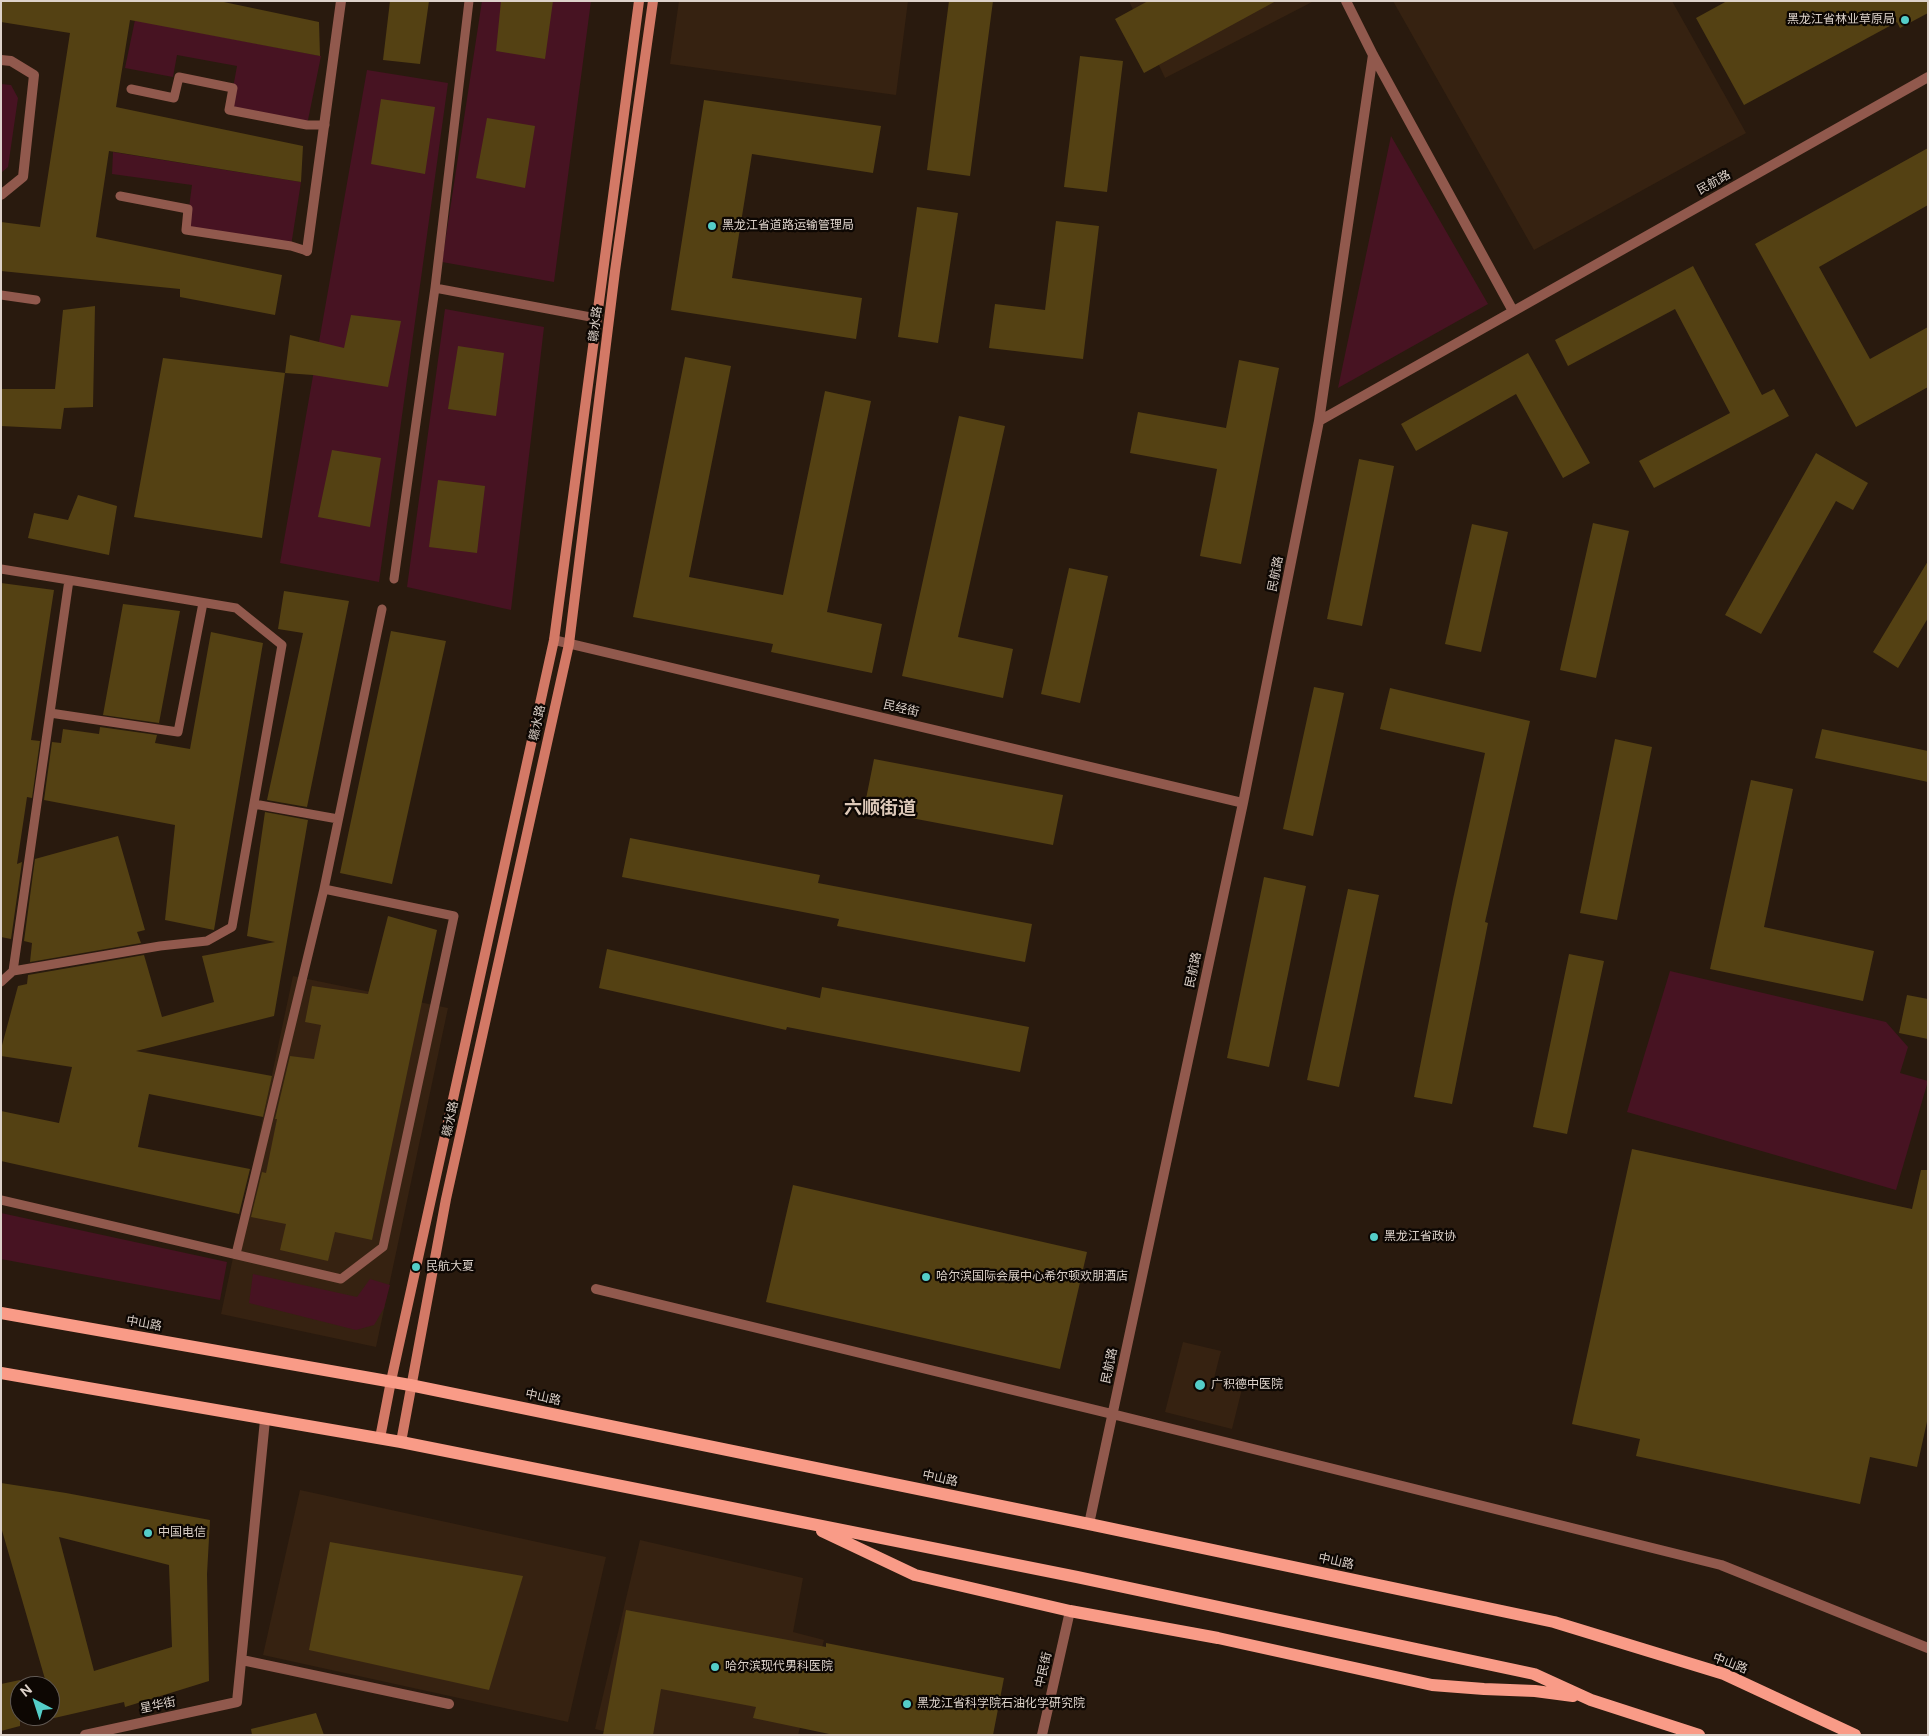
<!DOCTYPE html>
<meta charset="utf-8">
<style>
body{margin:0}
#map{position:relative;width:1929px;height:1736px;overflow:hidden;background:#291a0e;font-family:"DM Sans",sans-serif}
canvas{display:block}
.frame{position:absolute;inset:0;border:2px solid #ddd2ca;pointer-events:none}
.north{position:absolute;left:10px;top:1676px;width:50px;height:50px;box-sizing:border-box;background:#0d0703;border:1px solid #605853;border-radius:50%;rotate:320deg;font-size:14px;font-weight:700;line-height:20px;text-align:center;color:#ddd2ca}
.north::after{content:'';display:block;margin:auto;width:18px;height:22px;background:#54cdc8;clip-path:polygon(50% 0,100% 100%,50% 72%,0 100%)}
</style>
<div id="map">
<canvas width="1929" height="1736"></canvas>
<div class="frame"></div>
<div class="north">N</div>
</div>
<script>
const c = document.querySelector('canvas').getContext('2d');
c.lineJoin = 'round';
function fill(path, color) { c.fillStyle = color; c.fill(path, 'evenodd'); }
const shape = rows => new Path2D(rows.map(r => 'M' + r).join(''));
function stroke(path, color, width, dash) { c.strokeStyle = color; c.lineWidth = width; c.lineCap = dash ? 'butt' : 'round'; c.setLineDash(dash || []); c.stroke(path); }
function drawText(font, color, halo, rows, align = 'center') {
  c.font = font + ' "DM Sans","Noto Sans SC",sans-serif'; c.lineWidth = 4.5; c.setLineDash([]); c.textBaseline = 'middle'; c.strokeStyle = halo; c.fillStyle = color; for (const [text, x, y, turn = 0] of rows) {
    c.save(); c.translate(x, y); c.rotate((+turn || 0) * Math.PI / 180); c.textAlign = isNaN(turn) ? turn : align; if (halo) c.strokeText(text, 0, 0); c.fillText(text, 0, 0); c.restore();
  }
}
fill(shape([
 [679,1,908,1,896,95,670,64],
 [1129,1,1314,1,1165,78],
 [1393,1,1672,1,1746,133,1534,250],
 [293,976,448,1008,376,1347,221,1314],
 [1183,1342,1221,1351,1213,1382,1242,1389,1232,1429,1165,1412],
 [300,1490,606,1557,568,1722,263,1655],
 [640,1540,803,1578,793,1632,824,1640,798,1735,620,1735,595,1729]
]), '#362211');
fill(shape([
 [482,1,591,1,554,282,442,262],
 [135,20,321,56,307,125,229,110,237,66,177,55,173,77,125,68],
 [367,70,448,83,379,582,280,563],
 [1,84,11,85,18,98,8,167,1,173],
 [1391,136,1488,304,1338,388],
 [113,152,301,182,291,246,186,230,192,185,112,174],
 [445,309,544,327,511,610,407,587],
 [1670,971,1886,1022,1908,1047,1900,1073,1928,1081,1896,1190,1627,1112],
 [1,1213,227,1262,220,1300,1,1259],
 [253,1274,357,1297,370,1279,390,1285,384,1308,374,1325,356,1330,249,1303]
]), '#471322');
fill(shape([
 [1,1,219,1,319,22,320,56,130,20,116,107,303,146,301,182,109,151,96,237,282,275,275,315,180,297,180,289,1,271,1,222,40,227,70,33,1,22],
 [390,1,429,1,420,64,383,60],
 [501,1,553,1,545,59,496,51],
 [949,1,993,1,970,176,927,170],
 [1148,1,1276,1,1144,73,1115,19],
 [1727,1,1928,1,1928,13,1900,28,1897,22,1744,105,1696,18],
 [1080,56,1123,61,1107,192,1064,187],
 [381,99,435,107,425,174,371,164],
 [704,100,881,126,873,173,752,154,732,278,862,298,856,339,671,310],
 [487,118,535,126,525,188,476,178],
 [1928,148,1928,205,1819,267,1870,359,1928,327,1928,387,1856,427,1755,244],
 [917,207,958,213,938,343,898,337],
 [1056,221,1099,226,1083,359,989,348,995,304,1045,310],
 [1693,266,1762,395,1774,389,1789,416,1654,488,1639,461,1730,413,1675,309,1568,366,1555,340],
 [95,306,93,407,64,408,61,429,1,426,1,389,55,389,63,310],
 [351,315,401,321,388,387,313,375,285,373,290,335,344,348],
 [458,346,504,353,496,416,448,409],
 [1528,353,1590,463,1563,478,1516,394,1416,451,1401,424],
 [685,357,731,366,689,577,783,595,825,391,871,401,827,612,882,624,872,673,771,652,773,644,633,617],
 [163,358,285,373,262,538,134,517],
 [1239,360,1279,368,1241,564,1200,556,1217,469,1130,453,1138,412,1226,428],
 [959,416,1005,426,958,637,1013,649,1003,698,902,676],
 [332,450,381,458,370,527,318,517],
 [1816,453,1868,483,1853,510,1836,501,1761,634,1725,615],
 [1359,459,1394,466,1362,626,1327,619],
 [438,480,485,486,477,553,429,547],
 [78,495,117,506,109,555,28,538,34,513,68,520],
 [1593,523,1629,531,1596,678,1560,670],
 [1472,524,1508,532,1481,652,1445,644],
 [1928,561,1928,618,1898,668,1873,652],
 [1069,568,1108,576,1080,703,1041,694],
 [1,583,54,590,31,740,40,741,32,798,27,797,17,864,22,862,11,939,1,937],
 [284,591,349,601,307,807,267,800,303,633,278,629],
 [123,604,180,611,159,723,103,715],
 [391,631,446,641,392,884,340,873],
 [211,632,263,643,214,930,165,920,175,825,44,800,52,742,61,743,63,729,99,734,100,727,157,735,155,743,190,749],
 [1314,687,1344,693,1313,836,1283,829],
 [1390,688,1530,721,1485,922,1488,923,1452,1104,1414,1097,1453,899,1485,753,1380,729],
 [1822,729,1928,751,1928,782,1815,758],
 [1615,739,1652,747,1617,920,1580,913],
 [874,759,1063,795,1053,845,864,809],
 [1751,780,1793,789,1764,927,1874,951,1863,1001,1710,969],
 [265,812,308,820,274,1016,136,1051,272,1076,263,1117,149,1094,138,1147,250,1169,239,1214,1,1161,1,1111,59,1123,72,1067,1,1056,1,1049,18,986,27,984,28,975,144,955,162,1017,214,1002,202,956,275,942,247,936],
 [118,836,145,930,137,932,141,943,30,962,32,943,24,941,35,859],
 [630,838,820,875,818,883,1032,924,1025,962,837,926,839,919,622,877],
 [1264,877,1306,886,1269,1067,1227,1058],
 [1348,889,1379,895,1339,1087,1307,1080],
 [388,916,437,930,372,1240,335,1232,328,1261,280,1250,286,1224,251,1217,262,1172,266,1173,277,1119,275,1119,290,1056,314,1059,321,1025,305,1022,312,986,368,994],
 [607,949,820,998,822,987,1029,1027,1020,1072,787,1027,786,1030,599,988],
 [1569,954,1604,961,1567,1134,1533,1127],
 [1907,995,1928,999,1928,1039,1899,1033],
 [1632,1149,1912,1209,1921,1170,1928,1170,1928,1417,1917,1467,1870,1457,1860,1504,1636,1456,1640,1439,1572,1424],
 [793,1185,1087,1252,1060,1369,766,1302],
 [1,1483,66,1493,210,1520,207,1574,209,1681,125,1707,124,1702,50,1719,50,1686,47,1686,1,1527],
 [59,1537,169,1565,172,1647,94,1671],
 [330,1542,523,1576,489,1690,309,1650],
 [626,1610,826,1647,826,1643,1004,1678,993,1735,834,1735,753,1718,756,1707,661,1689,653,1735,603,1735],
 [20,1680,20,1726,1,1731,1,1684],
 [316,1713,324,1735,252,1735,251,1729]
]), '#544113');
stroke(shape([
 [131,89,174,98,179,77,233,88,229,110,307,125,325,125],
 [120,196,188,209,186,230,291,246,307,251],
 [435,288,596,318],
 [1,295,36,300],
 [1,569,69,580,13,971,1,982],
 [394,579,435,288,469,1],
 [50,713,178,732,203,603],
 [254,804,338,819],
 [13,971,160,946,207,941,232,927,282,645,236,608,69,580],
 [1,1200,341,1279,383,1247,454,916,324,889,382,609],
 [236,1254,324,889]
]), '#91594d', 9);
stroke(shape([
 [1346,1,1373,55,1513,311],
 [1,60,11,61,34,75,23,177,1,195],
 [307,251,341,1],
 [1319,421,1373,55],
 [554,640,1243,803],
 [596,1289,1112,1414,1721,1565,1928,1648],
 [1089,1524,1243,803,1319,421,1928,77],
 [242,1660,449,1704],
 [85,1735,237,1702,265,1420],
 [1042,1735,1070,1611]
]), '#91594d', 10);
stroke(shape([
 [380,1438,391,1381,554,640,639,1],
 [401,1442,446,1199,569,644,615,271,653,1]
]), '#d37966', 10);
stroke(shape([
 [1,1313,410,1385,1089,1524,1554,1622,1724,1674,1855,1735],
 [1,1373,401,1442,1077,1577,1534,1674,1591,1700,1699,1735],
 [822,1531,915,1575,1070,1611,1218,1638,1432,1685,1484,1689,1535,1691,1573,1696]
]), '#f99b87', 12);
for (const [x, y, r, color] of [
 [1905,20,5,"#54cdc8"],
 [712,226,5,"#54cdc8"],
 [1374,1237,5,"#54cdc8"],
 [416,1267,5,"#54cdc8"],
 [926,1277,5,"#54cdc8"],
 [1200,1385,6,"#54cdc8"],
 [148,1533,5,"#54cdc8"],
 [715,1667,5,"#54cdc8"],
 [907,1704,5,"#54cdc8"]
]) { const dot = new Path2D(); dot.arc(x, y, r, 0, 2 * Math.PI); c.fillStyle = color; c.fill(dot); stroke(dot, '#0d0703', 2); }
drawText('12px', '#ddd2ca', '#0d0703', [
 ["黑龙江省林业草原局",1895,20,"right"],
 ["黑龙江省道路运输管理局",722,226],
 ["黑龙江省政协",1384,1237],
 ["民航大夏",426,1267],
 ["哈尔滨国际会展中心希尔顿欢朋酒店",936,1277],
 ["广积德中医院",1211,1385],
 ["中国电信",158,1533],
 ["哈尔滨现代男科医院",725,1667],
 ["黑龙江省科学院石油化学研究院",917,1704]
], 'left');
drawText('12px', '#ddd2ca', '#0d0703', [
 ["民航路",1714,183,-29],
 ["赣水路",596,324,-83],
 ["民航路",1276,574,-79],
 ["民经街",901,709,13],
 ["赣水路",538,723,-78],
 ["民航路",1194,970,-78],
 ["赣水路",451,1119,-78],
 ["中山路",144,1324,10],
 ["民航路",1110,1366,-78],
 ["中山路",543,1398,12],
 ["中山路",940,1479,12],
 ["中山路",1336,1562,12],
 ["中山路",1730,1664,21],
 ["中民街",1044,1670,-77],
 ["星华街",158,1706,-12]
]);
drawText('bold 18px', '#dec9b9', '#0d0703', [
 ["六顺街道",880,809]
]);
</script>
